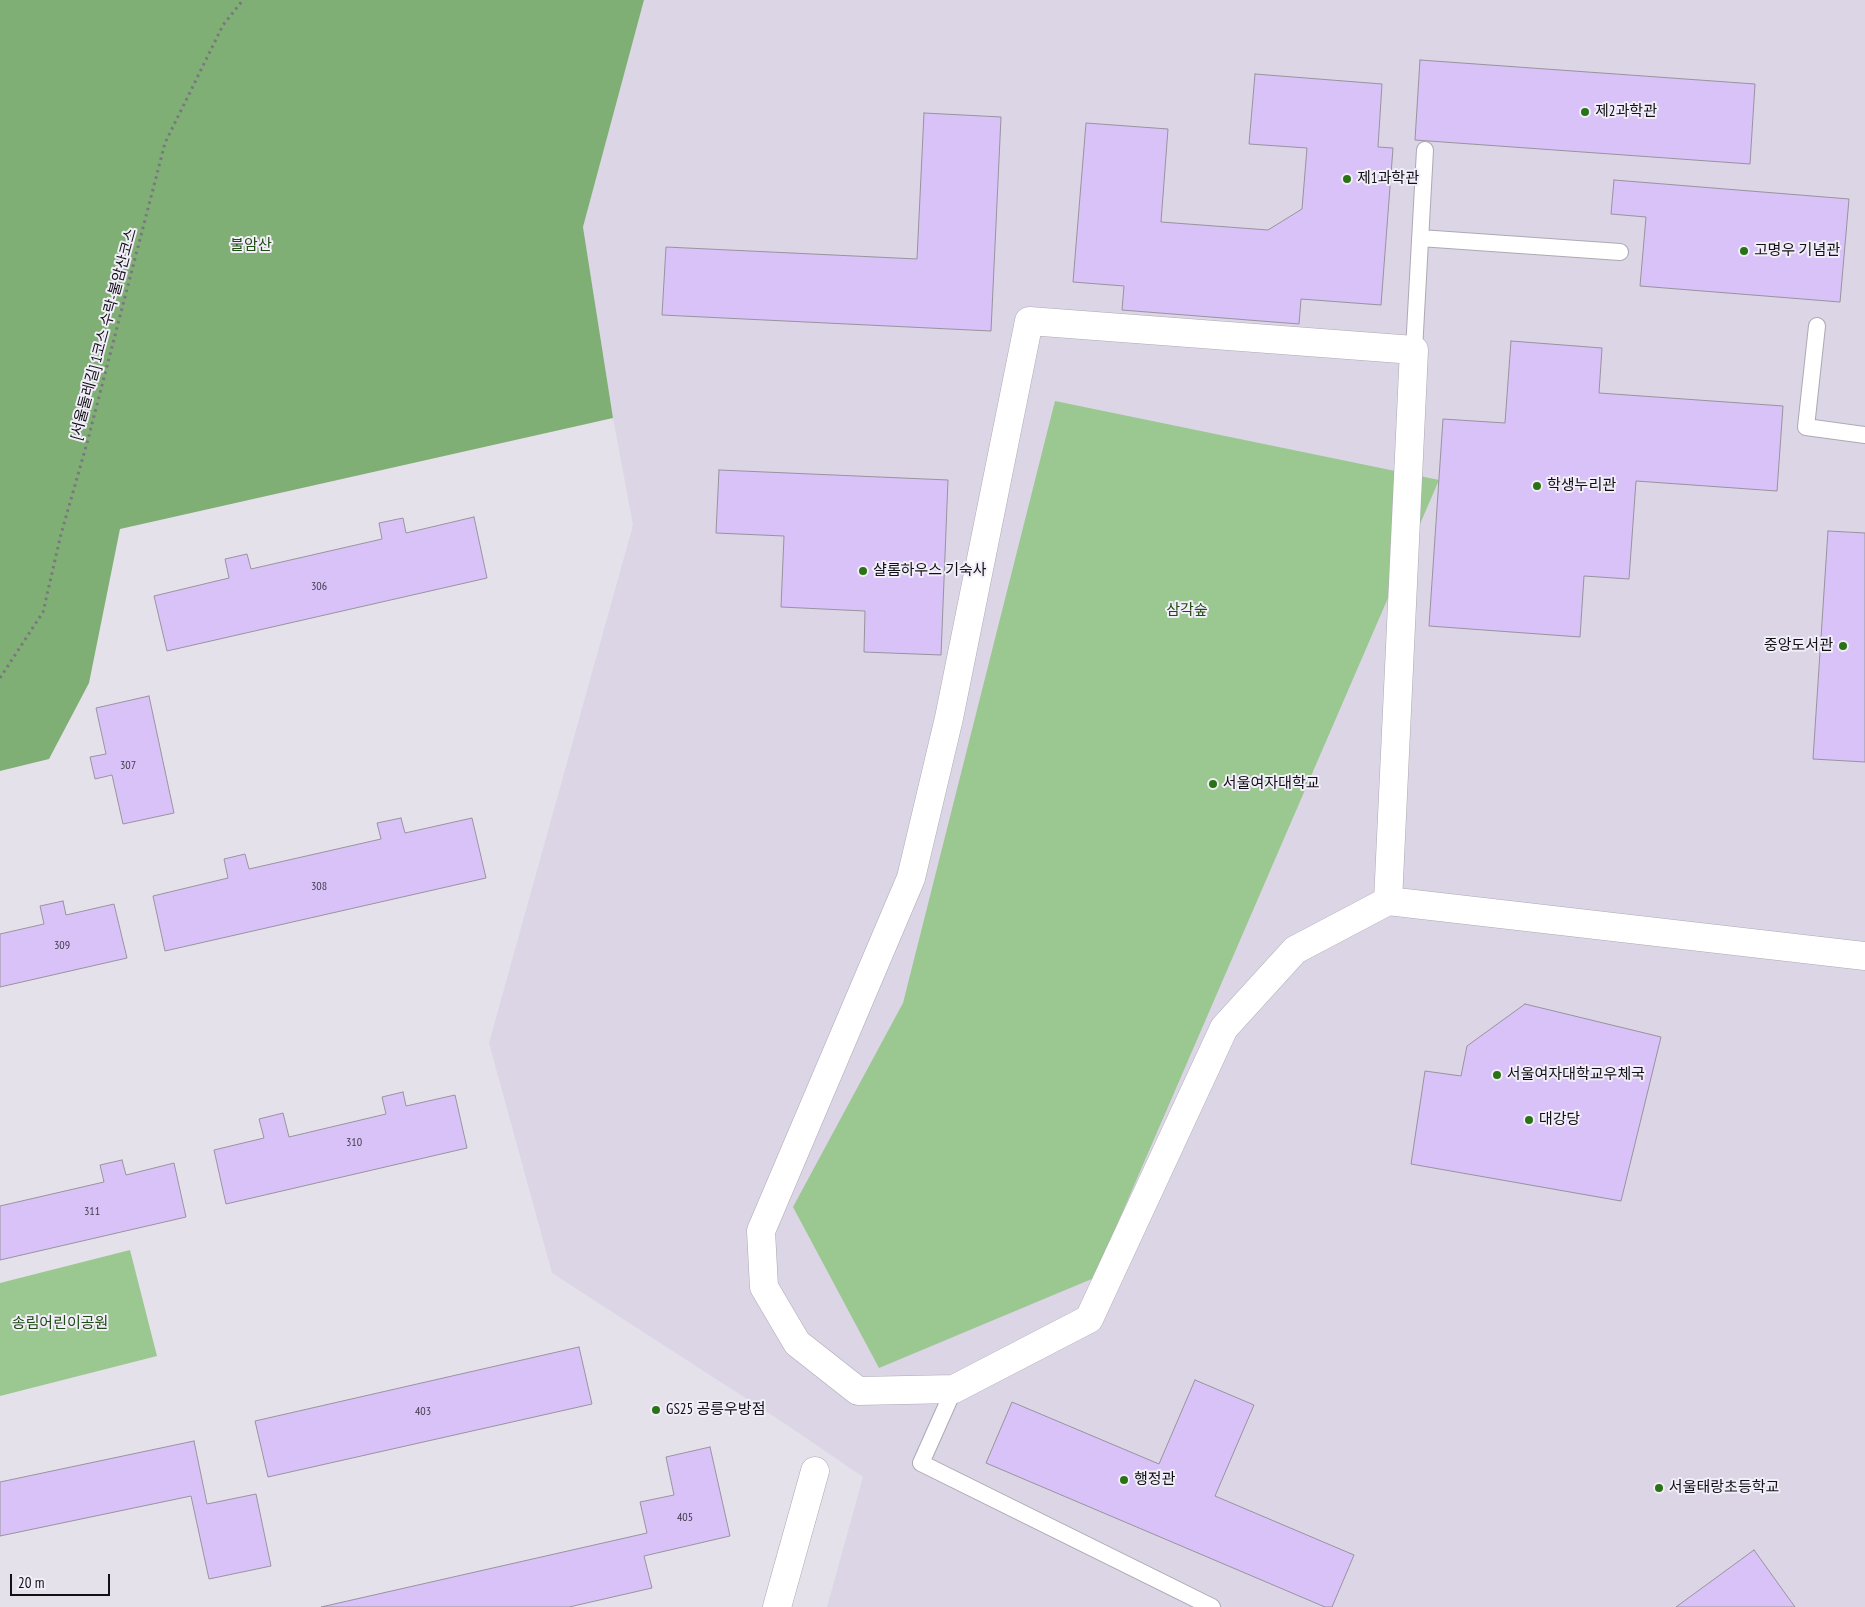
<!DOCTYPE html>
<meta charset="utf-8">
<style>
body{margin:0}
#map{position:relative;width:1865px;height:1607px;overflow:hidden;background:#e5e1eb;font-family:"PT Sans Narrow",sans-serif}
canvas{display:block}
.scale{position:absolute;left:10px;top:1574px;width:100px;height:22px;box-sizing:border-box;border:2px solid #111014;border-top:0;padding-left:6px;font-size:15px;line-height:18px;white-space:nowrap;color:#111014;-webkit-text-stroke:4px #f2eef9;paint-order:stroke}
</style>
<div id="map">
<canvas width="1865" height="1607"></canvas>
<div class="scale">20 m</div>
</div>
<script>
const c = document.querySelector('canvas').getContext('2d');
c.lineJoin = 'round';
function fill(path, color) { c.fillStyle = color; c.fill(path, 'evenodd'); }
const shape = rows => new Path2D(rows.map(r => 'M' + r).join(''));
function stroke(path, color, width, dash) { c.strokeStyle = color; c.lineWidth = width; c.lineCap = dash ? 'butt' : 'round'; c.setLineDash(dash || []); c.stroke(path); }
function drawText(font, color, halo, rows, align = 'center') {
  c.font = font + ' "PT Sans Narrow","Noto Sans KR",sans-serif'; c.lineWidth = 4; c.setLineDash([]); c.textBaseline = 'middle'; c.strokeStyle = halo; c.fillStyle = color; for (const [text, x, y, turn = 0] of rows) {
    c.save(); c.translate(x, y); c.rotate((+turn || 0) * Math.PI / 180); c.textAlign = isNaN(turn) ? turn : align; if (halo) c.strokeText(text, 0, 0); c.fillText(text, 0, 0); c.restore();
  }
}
fill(shape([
 [644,0,1865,0,1865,1607,827,1607,863,1477,784,1423,552,1273,489,1043,633,525,613,418,583,227]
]), '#dbd5e6');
fill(shape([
 [1055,401,1439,480,1094,1278,879,1368,793,1207,903,1003],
 [130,1250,157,1356,0,1396,0,1283]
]), '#9bc791');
fill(shape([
 [0,0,644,0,583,227,613,418,120,529,89,683,49,759,0,771]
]), '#80af75');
const building = shape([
 [1420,60,1755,84,1750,164,1415,140,1420,60],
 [1255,74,1382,84,1378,147,1393,148,1381,305,1301,299,1299,324,1122,310,1124,286,1073,282,1086,123,1168,129,1161,222,1268,230,1302,209,1307,148,1249,144,1255,74],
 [924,113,1001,117,991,331,662,315,666,247,917,259,924,113],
 [1614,180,1849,199,1840,302,1640,286,1646,217,1611,214,1614,180],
 [1511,341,1602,348,1599,393,1783,406,1777,491,1636,481,1629,579,1584,576,1580,637,1429,626,1443,419,1505,423,1511,341],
 [719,470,948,480,941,655,864,652,865,611,781,607,784,536,716,533,719,470],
 [474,517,487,578,167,651,154,596,229,578,225,559,247,554,251,569,382,539,379,523,403,518,406,533,474,517],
 [1828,531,1865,533,1865,762,1813,759,1828,531],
 [149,696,174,813,123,824,112,775,95,779,90,757,106,754,96,708,149,696],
 [401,818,405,833,472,818,486,878,165,951,153,896,228,878,224,859,245,854,249,869,381,839,377,823,401,818],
 [63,901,66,915,114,904,127,958,0,987,0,934,44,924,40,906,63,901],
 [1525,1004,1661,1037,1621,1201,1411,1164,1425,1071,1461,1076,1467,1046,1525,1004],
 [403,1092,406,1106,455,1095,467,1148,226,1204,214,1150,264,1138,259,1119,283,1113,289,1137,386,1114,382,1097,403,1092],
 [122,1160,126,1175,174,1163,186,1217,0,1260,0,1206,104,1182,100,1165,122,1160],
 [579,1347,592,1404,268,1477,255,1421,579,1347],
 [1195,1380,1254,1405,1215,1496,1354,1555,1332,1607,1325,1607,986,1463,1012,1402,1159,1464,1195,1380],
 [194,1441,207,1504,256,1494,271,1566,209,1579,191,1496,0,1536,0,1482,194,1441],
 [710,1447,730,1536,644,1556,652,1588,569,1607,321,1607,647,1533,640,1502,674,1495,666,1457,710,1447],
 [1754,1550,1795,1607,1676,1607,1754,1550]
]);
fill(building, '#d8c2f8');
stroke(building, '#98949e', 1);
const service = shape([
 [1420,238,1620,252],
 [1817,326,1806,427,1865,435],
 [1414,350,1425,150],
 [954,1389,921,1463,1212,1607]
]);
const minor = shape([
 [1388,901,1414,350,1029,321,949,718,911,878,761,1231,764,1287,797,1343,858,1391,954,1389,1089,1319,1224,1028,1295,950,1388,901,1865,956],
 [777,1607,815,1471]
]);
stroke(service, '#ada9b3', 18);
stroke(minor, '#ada9b3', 29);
stroke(shape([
 [0,678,43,612,61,534,87,443,165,143,223,25,243,0]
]), '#7a787f', 3, [2.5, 4]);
stroke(service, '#fff', 16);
stroke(minor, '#fff', 28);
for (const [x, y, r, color] of [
 [1585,112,5,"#297215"],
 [1347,179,5,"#297215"],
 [1744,251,5,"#297215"],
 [1537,486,5,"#297215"],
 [863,571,5,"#297215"],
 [1843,646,5,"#297215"],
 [1213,784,5,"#297215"],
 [1497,1075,5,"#297215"],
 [1529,1120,5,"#297215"],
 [656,1410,5,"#297215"],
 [1124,1480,5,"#297215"],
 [1659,1488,5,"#297215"]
]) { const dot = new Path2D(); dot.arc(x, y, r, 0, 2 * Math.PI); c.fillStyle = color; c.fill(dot); stroke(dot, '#f2eef9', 2); }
drawText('12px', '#433c4d', null, [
 ["306",319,587],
 ["307",128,766],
 ["308",319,887],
 ["309",62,946],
 ["310",354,1143],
 ["311",92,1212],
 ["403",423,1412],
 ["405",685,1518]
]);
drawText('15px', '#111014', '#f2eef9', [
 ["제2과학관",1595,112],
 ["제1과학관",1357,179],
 ["고명우 기념관",1754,251],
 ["학생누리관",1547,486],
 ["샬롬하우스 기숙사",873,571],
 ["중앙도서관",1833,646,"right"],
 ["서울여자대학교",1223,784],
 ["서울여자대학교우체국",1507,1075],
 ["대강당",1539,1120],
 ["GS25 공릉우방점",666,1410],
 ["행정관",1134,1480],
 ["서울태랑초등학교",1669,1488]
], 'left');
drawText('15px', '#1d4b11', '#f2eef9', [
 ["불암산",251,246],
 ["삼각숲",1187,611],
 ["송림어린이공원",60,1324]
]);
drawText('15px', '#111014', '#f2eef9', [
 ["[서울둘레길] 1코스 수락-불암산코스",104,334,-75]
]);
</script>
